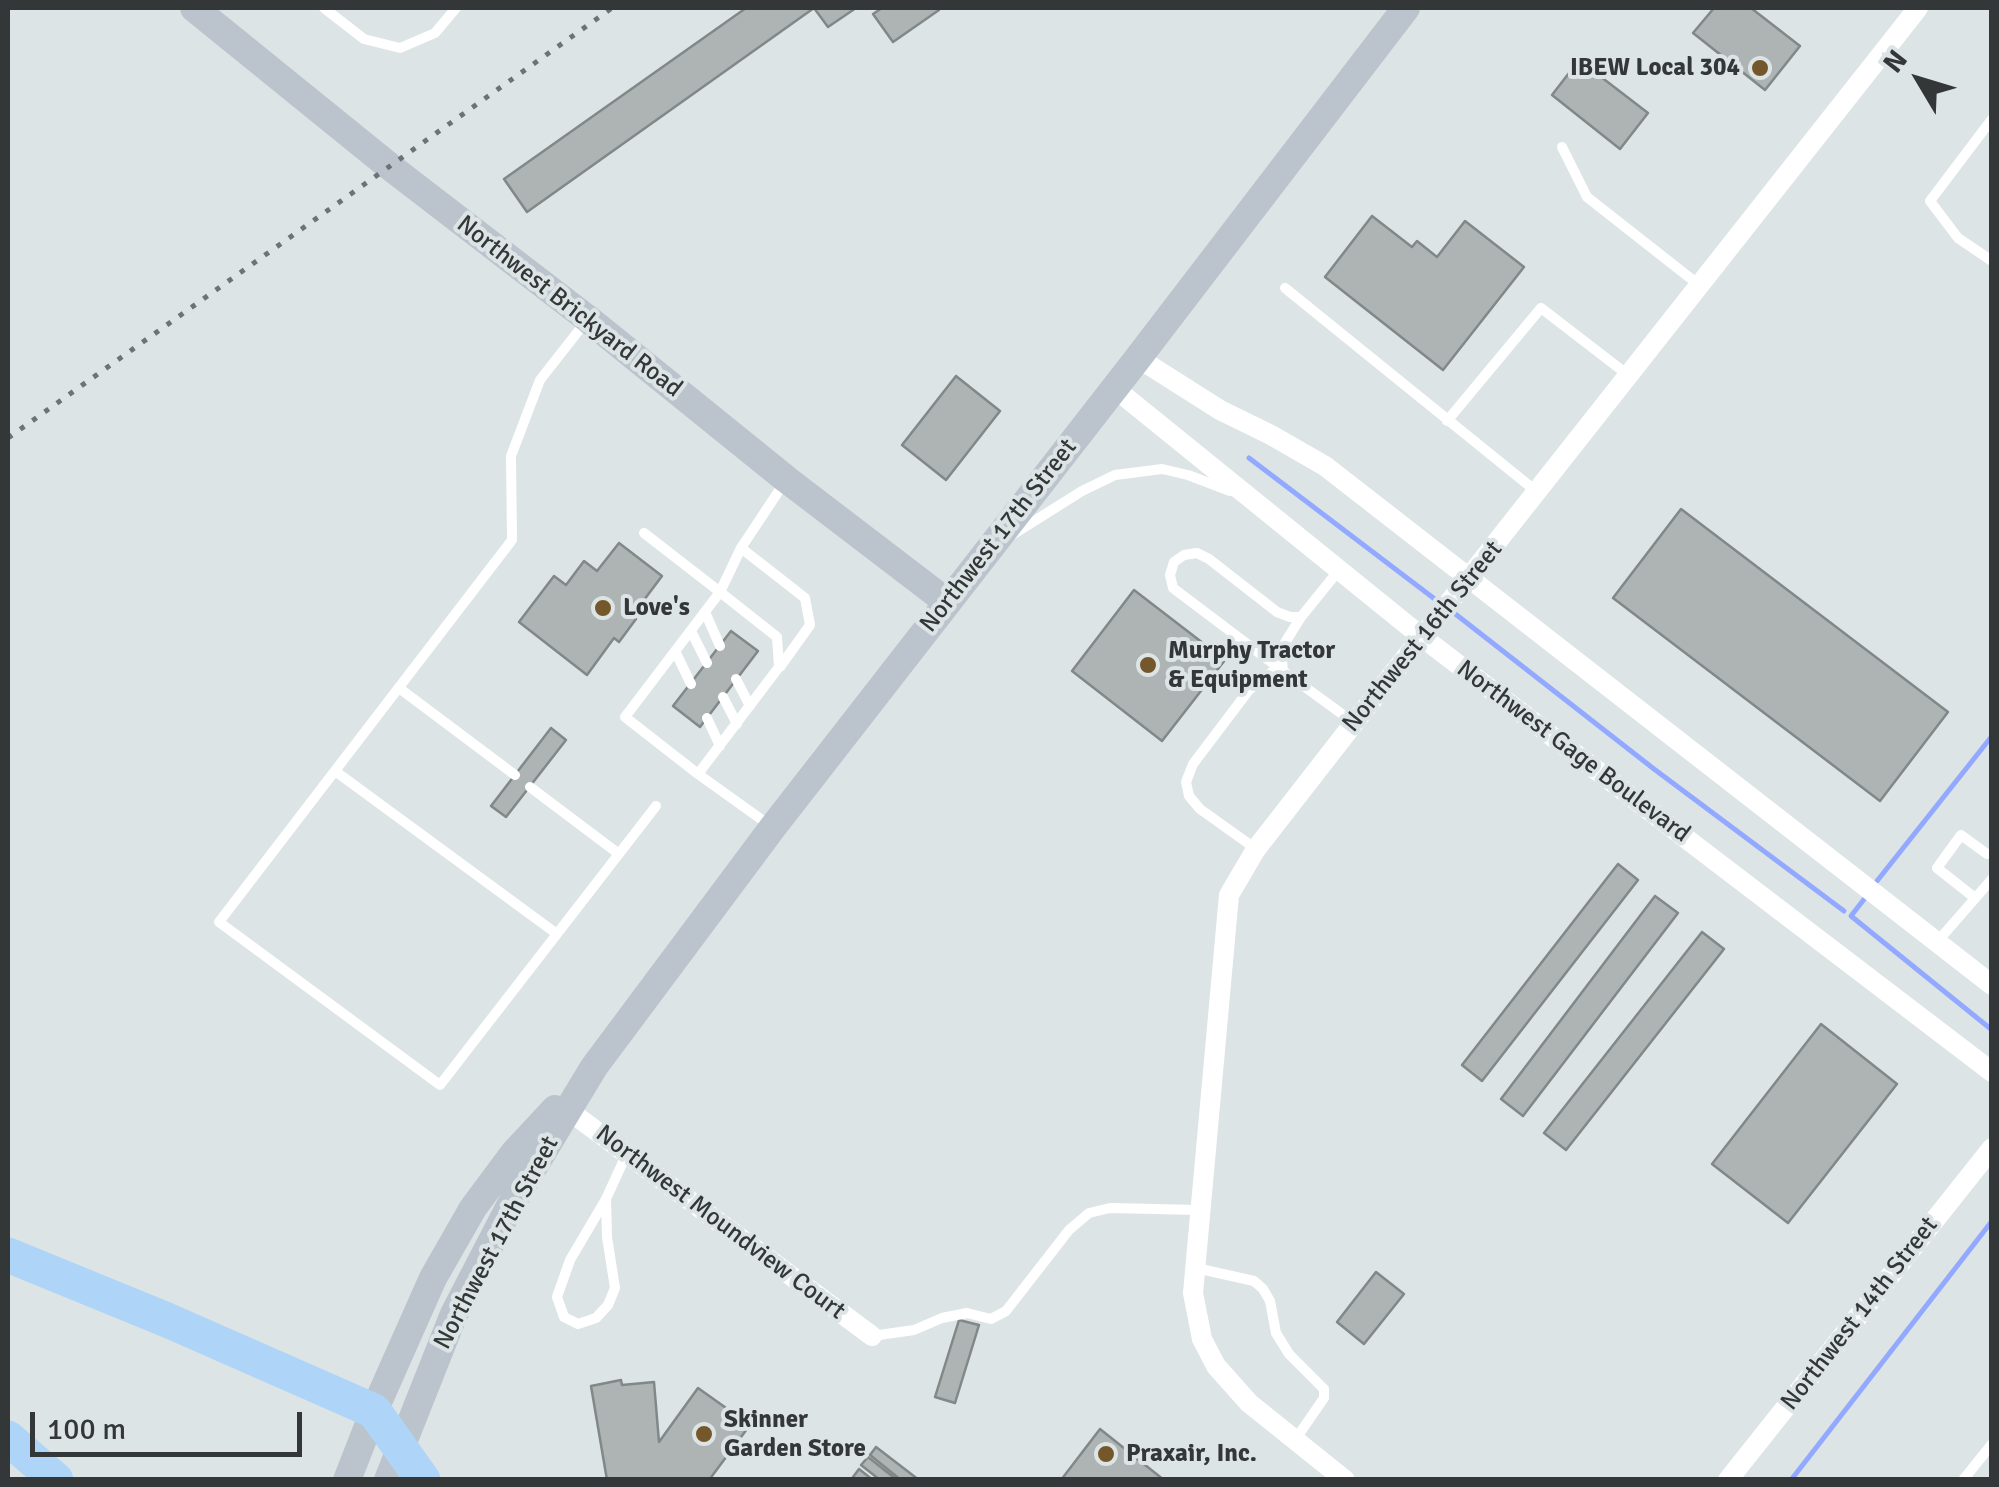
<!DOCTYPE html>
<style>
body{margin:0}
#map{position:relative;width:1999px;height:1487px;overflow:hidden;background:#dde4e6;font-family:Signika,sans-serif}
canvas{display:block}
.frame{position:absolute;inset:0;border:10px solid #343738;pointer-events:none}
.north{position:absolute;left:1869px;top:30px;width:100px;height:100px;-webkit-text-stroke:8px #dde4e6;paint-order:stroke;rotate:308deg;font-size:28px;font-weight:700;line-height:40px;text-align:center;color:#343738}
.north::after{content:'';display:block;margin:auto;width:35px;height:45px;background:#343738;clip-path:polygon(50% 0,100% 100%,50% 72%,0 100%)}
.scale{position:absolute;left:30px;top:1412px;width:272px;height:45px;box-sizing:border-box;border:5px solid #343738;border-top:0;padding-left:12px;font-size:30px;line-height:35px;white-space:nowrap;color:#343738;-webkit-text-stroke:8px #dde4e6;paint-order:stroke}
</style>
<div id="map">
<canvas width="1999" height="1487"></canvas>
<div class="frame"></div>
<div class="north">N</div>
<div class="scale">100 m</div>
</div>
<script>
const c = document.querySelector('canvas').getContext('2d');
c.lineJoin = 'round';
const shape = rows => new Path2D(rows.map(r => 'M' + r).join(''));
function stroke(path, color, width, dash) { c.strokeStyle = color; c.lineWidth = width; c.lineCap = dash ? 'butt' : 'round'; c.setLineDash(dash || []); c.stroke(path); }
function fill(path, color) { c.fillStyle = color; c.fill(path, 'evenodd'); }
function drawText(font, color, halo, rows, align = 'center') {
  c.font = font + ' Signika,sans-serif'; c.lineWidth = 8; c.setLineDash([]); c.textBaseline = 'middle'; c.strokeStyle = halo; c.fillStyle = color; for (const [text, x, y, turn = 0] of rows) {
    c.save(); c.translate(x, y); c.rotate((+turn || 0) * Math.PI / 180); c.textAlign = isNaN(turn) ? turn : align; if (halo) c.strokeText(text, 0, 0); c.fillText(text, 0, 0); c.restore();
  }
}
stroke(shape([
 [1249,458,1440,603],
 [1449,609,1654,769,1844,911],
 [1877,881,1992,736],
 [1865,898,1851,916,1992,1030],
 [1791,1480,1992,1221]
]), '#92a9ff', 5);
const building = shape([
 [746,8,856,8,828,27,814,8,527,212,504,179,746,8],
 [882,8,937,8,939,10,893,42,873,14,882,8],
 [1714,8,1751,8,1800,46,1765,90,1693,33,1714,8],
 [1579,60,1648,113,1620,149,1552,95,1579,60],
 [1372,216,1412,247,1417,241,1437,257,1465,221,1524,267,1443,370,1325,277,1372,216],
 [956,376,1000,411,946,480,902,445,956,376],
 [1681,509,1948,712,1880,801,1613,598,1681,509],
 [619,543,662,576,632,616,636,619,619,642,614,638,587,675,519,622,554,576,566,585,584,561,597,571,619,543],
 [1134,590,1225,660,1162,741,1072,671,1134,590],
 [731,631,758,651,700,727,673,706,731,631],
 [551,728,566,740,506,817,491,806,551,728],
 [1618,864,1638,880,1482,1081,1462,1065,1618,864],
 [1655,896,1678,913,1523,1116,1501,1099,1655,896],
 [1702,932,1724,949,1566,1150,1544,1133,1702,932],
 [1821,1024,1897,1084,1788,1223,1712,1164,1821,1024],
 [1376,1272,1404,1294,1364,1344,1337,1322,1376,1272],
 [959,1320,979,1325,955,1403,935,1397,959,1320],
 [621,1380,622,1385,654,1382,659,1442,698,1388,750,1425,709,1480,607,1480,591,1386,621,1380],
 [1100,1429,1164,1480,1061,1480,1100,1429],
 [876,1447,919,1480,901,1480,870,1455,876,1447],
 [868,1457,897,1480,880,1480,861,1465,868,1457],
 [859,1469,873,1480,856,1480,853,1477,859,1469]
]);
fill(building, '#adb4b3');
stroke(building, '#818887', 2.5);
stroke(shape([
 [324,8,364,39,400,48,435,33,456,8],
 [1992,119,1930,201,1958,238,1992,261],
 [1562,147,1587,197,1699,285],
 [1285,288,1537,492],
 [587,320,540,380,511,456,512,540,219,922,440,1085,656,806],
 [1447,421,1541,308,1628,375],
 [644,533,720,592,741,548,786,480],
 [1012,535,1082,491,1115,475,1162,469,1188,475,1230,491],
 [741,548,805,598,810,625,780,667],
 [705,612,720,646],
 [691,631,707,663],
 [675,651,691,684],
 [1283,671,1173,588,1170,575,1174,562,1184,555,1197,553,1209,559,1277,612,1290,617,1301,617,1339,570],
 [1283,671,1281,649,1301,617],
 [736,679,750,706],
 [399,688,515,775],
 [723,697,737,724],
 [707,718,720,746],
 [335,771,557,934],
 [698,774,779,667,777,637,720,592,625,717,698,774,772,827],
 [530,787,619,854],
 [1256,849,1200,809,1189,796,1186,782,1193,764,1249,690,1272,672,1283,671,1353,722],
 [1975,898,1937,868,1961,835,1987,854],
 [1937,942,1992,879],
 [606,1199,607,1237,615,1288,608,1305,596,1318,578,1324,564,1317,557,1297,570,1260,606,1199,627,1153],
 [1196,1268,1254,1281,1263,1289,1270,1301,1276,1333,1289,1354,1324,1389,1324,1398,1295,1440],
 [872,1336,914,1330,942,1318,967,1313,991,1319,1006,1311,1069,1230,1089,1213,1110,1208,1199,1210],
 [1963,1480,1992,1444]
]), '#fff', 10);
stroke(shape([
 [1138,358,1220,410,1271,435,1325,466,1992,985],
 [1113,387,1422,637,1992,1072],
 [568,1110,872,1336],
 [1345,1480,1249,1403,1216,1366,1202,1339,1193,1293,1229,895,1256,849,1354,723,1918,8],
 [1728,1480,1992,1148]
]), '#fff', 20);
stroke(shape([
 [194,8,389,166,588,319,786,479,947,602],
 [347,1480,374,1411,433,1278,473,1208,514,1153,555,1109],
 [388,1480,454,1314,510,1206,594,1067,773,827,1138,358,1406,8]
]), '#bbc4cd', 28);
stroke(shape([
 [8,1255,167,1320,374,1411,423,1480],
 [8,1438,56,1480]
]), '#aed5f7', 35);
stroke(shape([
 [8,438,612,8]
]), '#6d7273', 5, [5, 10]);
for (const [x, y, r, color] of [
 [1760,68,10,"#74582b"],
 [603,608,10,"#74582b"],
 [1148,665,10,"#74582b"],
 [704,1434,10,"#74582b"],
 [1106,1454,10,"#74582b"]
]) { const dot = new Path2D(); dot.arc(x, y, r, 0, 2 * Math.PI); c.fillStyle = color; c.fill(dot); stroke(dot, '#dde4e6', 4); }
drawText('bold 25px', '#343738', '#dde4e6', [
 ["IBEW Local 304",1740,68,"right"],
 ["Love's",623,608],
 ["Murphy Tractor",1168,651],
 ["& Equipment",1168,680],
 ["Skinner",724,1420],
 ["Garden Store",724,1449],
 ["Praxair, Inc.",1126,1454]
], 'left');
drawText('25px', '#343738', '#dde4e6', [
 ["Northwest Brickyard Road",569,307,38],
 ["Northwest 17th Street",999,536,-52],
 ["Northwest 16th Street",1423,637,-51],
 ["Northwest Gage Boulevard",1573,752,37],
 ["Northwest Moundview Court",720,1223,37],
 ["Northwest 17th Street",497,1243,-62],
 ["Northwest 14th Street",1860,1314,-52]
]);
</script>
